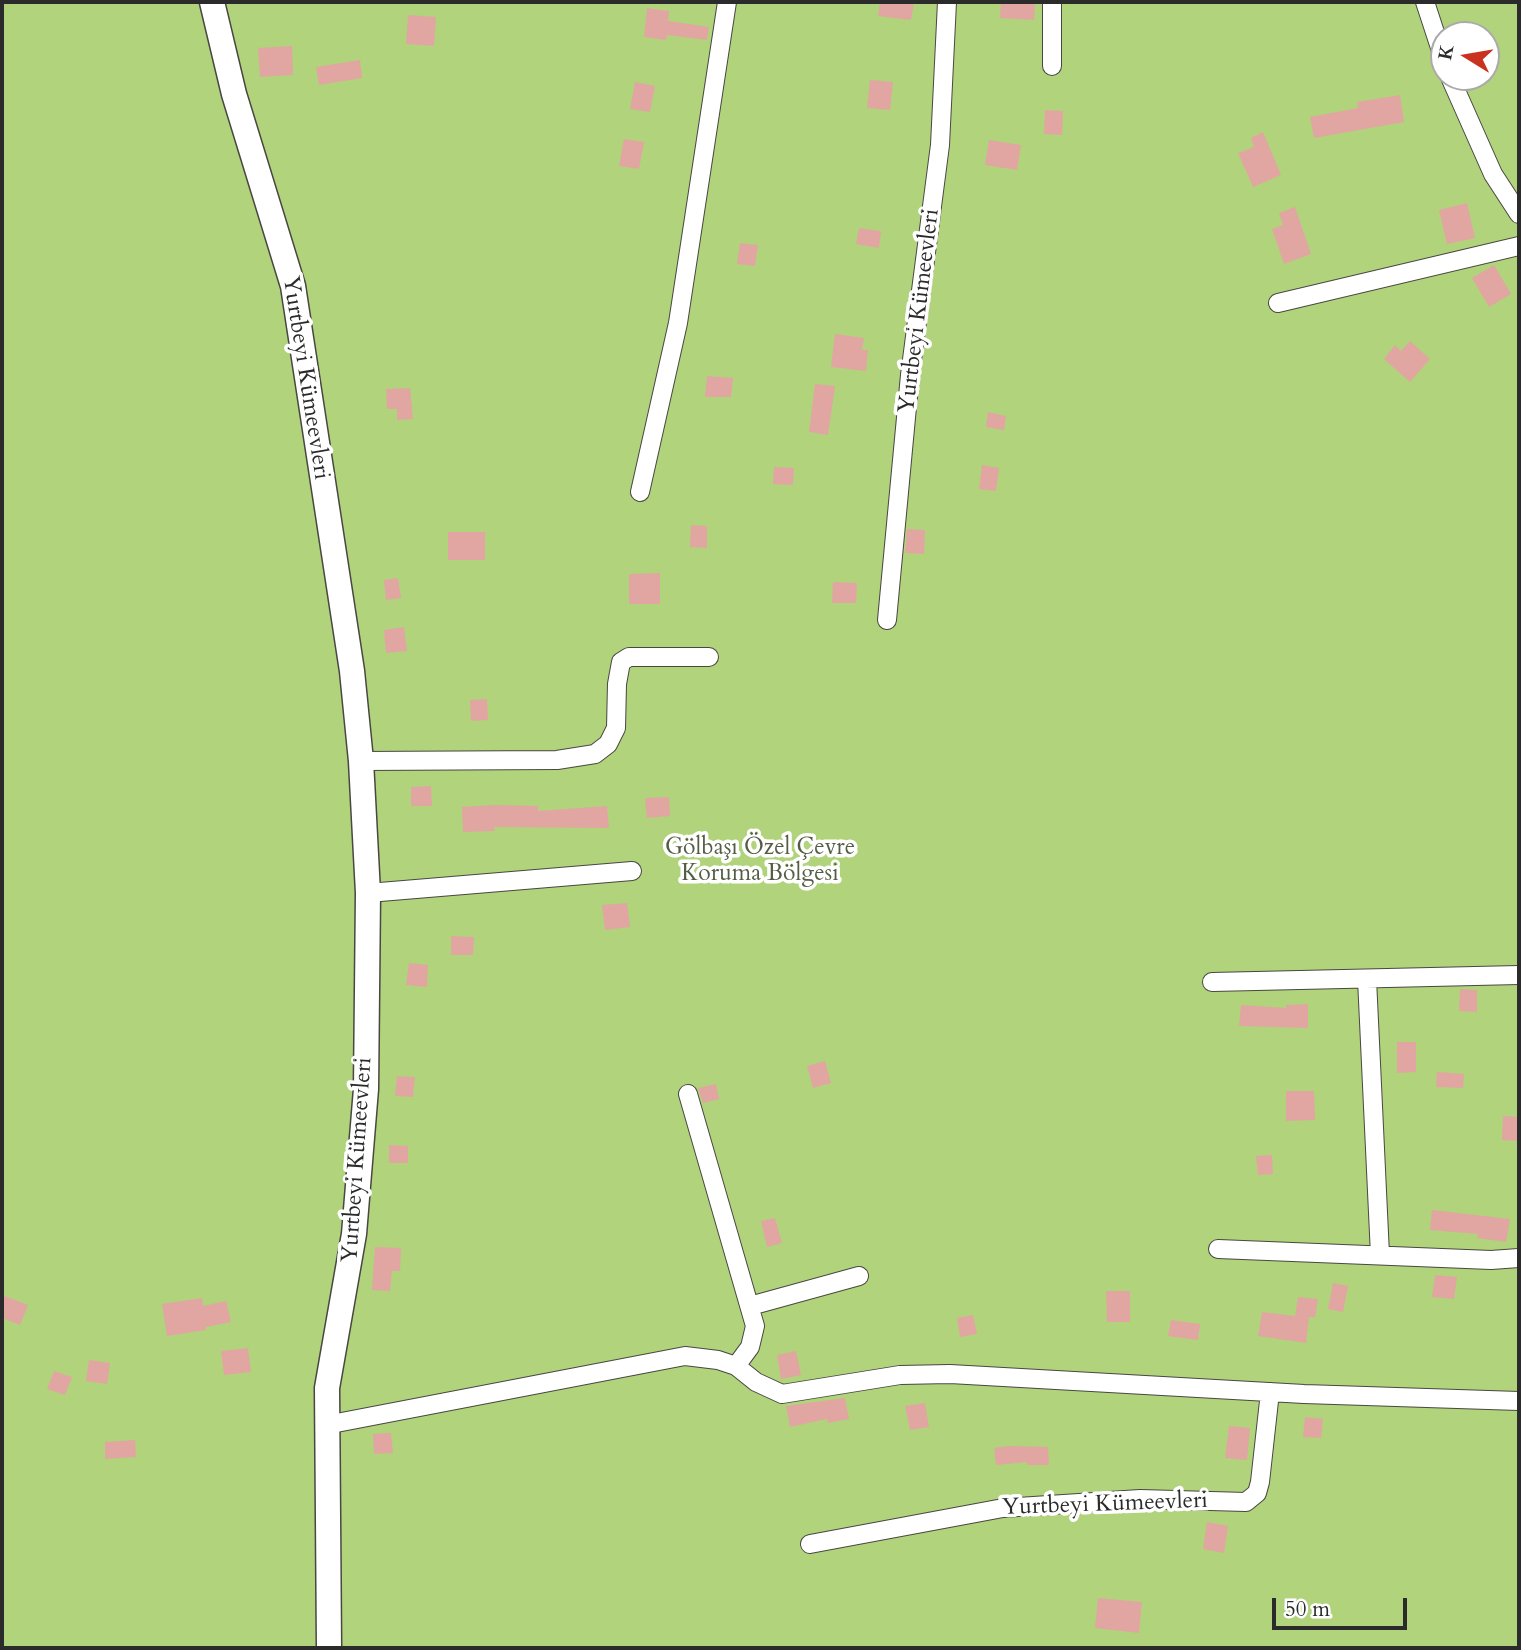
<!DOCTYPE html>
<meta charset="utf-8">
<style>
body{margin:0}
#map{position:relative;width:1521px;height:1650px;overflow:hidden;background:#ebe4c3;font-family:Cardo,serif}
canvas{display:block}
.frame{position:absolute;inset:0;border:4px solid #2b2b2b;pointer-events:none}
.north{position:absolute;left:1430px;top:21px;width:70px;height:70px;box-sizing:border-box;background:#fff;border:2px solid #aaa;border-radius:50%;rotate:281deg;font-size:19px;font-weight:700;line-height:28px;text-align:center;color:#2b2b2b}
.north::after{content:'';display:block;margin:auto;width:24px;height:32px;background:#c8321e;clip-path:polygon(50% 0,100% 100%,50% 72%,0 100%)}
.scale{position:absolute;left:1272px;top:1598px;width:135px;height:32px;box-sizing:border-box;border:4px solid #2b2b2b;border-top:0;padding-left:9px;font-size:21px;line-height:24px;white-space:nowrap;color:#2b2b2b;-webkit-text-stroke:5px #fff;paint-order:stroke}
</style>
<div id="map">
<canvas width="1521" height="1650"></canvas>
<div class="frame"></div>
<div class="north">K</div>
<div class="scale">50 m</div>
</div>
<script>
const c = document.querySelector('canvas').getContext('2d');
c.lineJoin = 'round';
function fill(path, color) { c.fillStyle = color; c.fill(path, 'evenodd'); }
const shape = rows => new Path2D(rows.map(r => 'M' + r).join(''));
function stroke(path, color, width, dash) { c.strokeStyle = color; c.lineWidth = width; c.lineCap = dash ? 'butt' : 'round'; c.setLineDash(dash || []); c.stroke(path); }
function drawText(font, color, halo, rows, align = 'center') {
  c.font = font + ' Cardo,serif'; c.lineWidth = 7; c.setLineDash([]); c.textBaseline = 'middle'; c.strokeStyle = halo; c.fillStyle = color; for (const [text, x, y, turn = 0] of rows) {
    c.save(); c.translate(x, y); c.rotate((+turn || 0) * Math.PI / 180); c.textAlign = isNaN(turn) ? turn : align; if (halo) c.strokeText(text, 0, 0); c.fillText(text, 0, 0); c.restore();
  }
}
fill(shape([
 [2,2,1519,2,1519,1648,2,1648],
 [1444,35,1486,35,1486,77,1444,77]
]), '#b1d37b');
fill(shape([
 [880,2,914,2,911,20,878,16],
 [1001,2,1035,2,1034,20,1000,18],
 [647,8,669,11,668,21,709,27,707,40,667,35,666,40,644,37],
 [408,15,436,17,434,46,406,44],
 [292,46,293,75,260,77,258,48],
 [360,60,362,78,319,85,316,67],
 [870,80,893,82,890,110,867,108],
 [635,82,655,86,650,112,630,109],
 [1400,95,1404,122,1314,138,1310,117,1358,108,1357,102],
 [1045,110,1063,111,1062,135,1044,134],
 [1263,132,1281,175,1253,187,1238,153,1254,147,1251,138],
 [624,139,644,142,639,169,619,166],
 [989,140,1021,145,1017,170,985,165],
 [1467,203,1475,238,1447,244,1439,210],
 [1295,207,1311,254,1284,264,1272,229,1283,225,1279,213],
 [859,228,881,231,879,248,856,244],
 [740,243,758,245,755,266,737,264],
 [1494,265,1511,294,1489,307,1472,278],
 [835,334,864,338,862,350,868,350,866,371,831,367],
 [1410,341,1430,359,1410,382,1384,359,1395,345,1401,351],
 [707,376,733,378,731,397,705,397],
 [815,384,835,386,828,435,809,432],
 [410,388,413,419,397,420,397,409,387,409,386,389],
 [988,412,1006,416,1004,430,986,427],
 [982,465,999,468,996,491,979,489],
 [774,467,794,468,793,485,773,484],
 [691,525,707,526,707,548,690,547],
 [907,529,925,530,924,554,905,553],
 [448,532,485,532,485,560,448,560],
 [660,573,660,604,629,604,629,574],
 [398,578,401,598,386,600,384,580],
 [833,582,857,583,856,603,832,603],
 [404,627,407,651,386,653,384,630],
 [487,699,488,720,471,721,470,700],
 [431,786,432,806,411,806,411,787],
 [669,797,670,816,647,818,645,798],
 [494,805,538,806,538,811,607,806,609,828,494,827,495,831,463,832,462,807],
 [627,903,630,927,605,930,602,905],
 [451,936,474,937,473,955,451,955],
 [409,963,428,965,427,987,406,985],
 [1460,989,1477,990,1477,1012,1459,1011],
 [1308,1004,1308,1028,1239,1026,1241,1005,1286,1008,1286,1005],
 [1397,1042,1416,1042,1416,1072,1397,1073],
 [825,1061,831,1083,813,1088,807,1066],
 [1437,1072,1464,1074,1463,1088,1436,1087],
 [397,1076,415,1077,413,1097,395,1096],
 [716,1084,719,1099,703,1103,698,1088],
 [1286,1091,1314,1091,1315,1120,1286,1121],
 [1503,1116,1519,1117,1519,1141,1502,1140],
 [389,1145,408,1146,408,1163,389,1163],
 [1272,1155,1273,1174,1258,1175,1256,1156],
 [1432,1210,1510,1219,1506,1242,1477,1238,1478,1234,1430,1230],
 [775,1218,782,1243,767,1247,761,1221],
 [375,1247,401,1248,400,1271,392,1271,390,1291,372,1290],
 [1435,1275,1457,1277,1454,1299,1432,1297],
 [1333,1283,1348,1286,1343,1312,1328,1309],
 [1106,1291,1130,1291,1130,1322,1107,1322],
 [2,1295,28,1305,20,1325,2,1318],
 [1298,1297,1318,1299,1315,1317,1309,1317,1306,1343,1258,1336,1262,1312,1295,1316],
 [202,1298,203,1306,226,1301,231,1322,206,1327,206,1330,167,1336,162,1304],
 [973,1315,977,1334,960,1337,957,1318],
 [1171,1320,1200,1324,1198,1340,1168,1336],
 [248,1348,251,1372,224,1375,221,1351],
 [796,1351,801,1375,781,1379,777,1355],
 [89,1360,110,1363,107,1384,86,1381],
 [54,1371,72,1377,65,1395,47,1389],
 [845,1398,849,1419,828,1423,827,1419,790,1427,786,1406],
 [925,1403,929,1427,910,1430,905,1406],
 [1305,1417,1323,1419,1321,1438,1303,1437],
 [1229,1426,1250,1428,1247,1460,1225,1458],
 [391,1433,393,1453,374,1454,373,1434],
 [135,1440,136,1457,105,1459,105,1442],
 [1009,1446,1048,1447,1049,1465,1027,1465,1027,1462,996,1465,994,1448],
 [1207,1522,1228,1526,1224,1553,1203,1549],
 [1098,1598,1142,1602,1139,1633,1095,1628]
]), '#e1a6a1');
const street = shape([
 [1052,2,1052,66],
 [1425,2,1444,60],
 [1450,77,1493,174,1519,214],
 [1278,303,1519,246],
 [640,492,678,323,727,2],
 [887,620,910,375,940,145,947,2],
 [361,761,557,760,595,754,608,744,616,728,617,684,621,662,629,657,709,657],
 [368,893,632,871],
 [1367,979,1380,1255],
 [1212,982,1519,975],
 [688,1094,755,1326,750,1347,736,1366],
 [1218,1249,1491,1260,1519,1258],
 [750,1306,859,1276],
 [326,1425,685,1356,718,1360,736,1366,756,1382,782,1394,900,1375,950,1374,1304,1394,1519,1401],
 [810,1544,1003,1508,1140,1499,1246,1502,1257,1493,1260,1482,1270,1392]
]);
const secondary = shape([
 [212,2,234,94,293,286,352,671,361,761,368,893,366,1089,354,1234,327,1388,329,1648]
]);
stroke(street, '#484742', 20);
stroke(secondary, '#484742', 27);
stroke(street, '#fff', 18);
stroke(secondary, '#fff', 24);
drawText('23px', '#2b2b2b', '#fff', [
 ["Yurtbeyi Kümeevleri",920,311,-83],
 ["Yurtbeyi Kümeevleri",305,378,81],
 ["Yurtbeyi Kümeevleri",358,1160,-86],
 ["Yurtbeyi Kümeevleri",1105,1505,-2]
]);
drawText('23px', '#535d43', '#fff', [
 ["Gölbaşı Özel Çevre",760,849],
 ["Koruma Bölgesi",760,875]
]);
</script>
